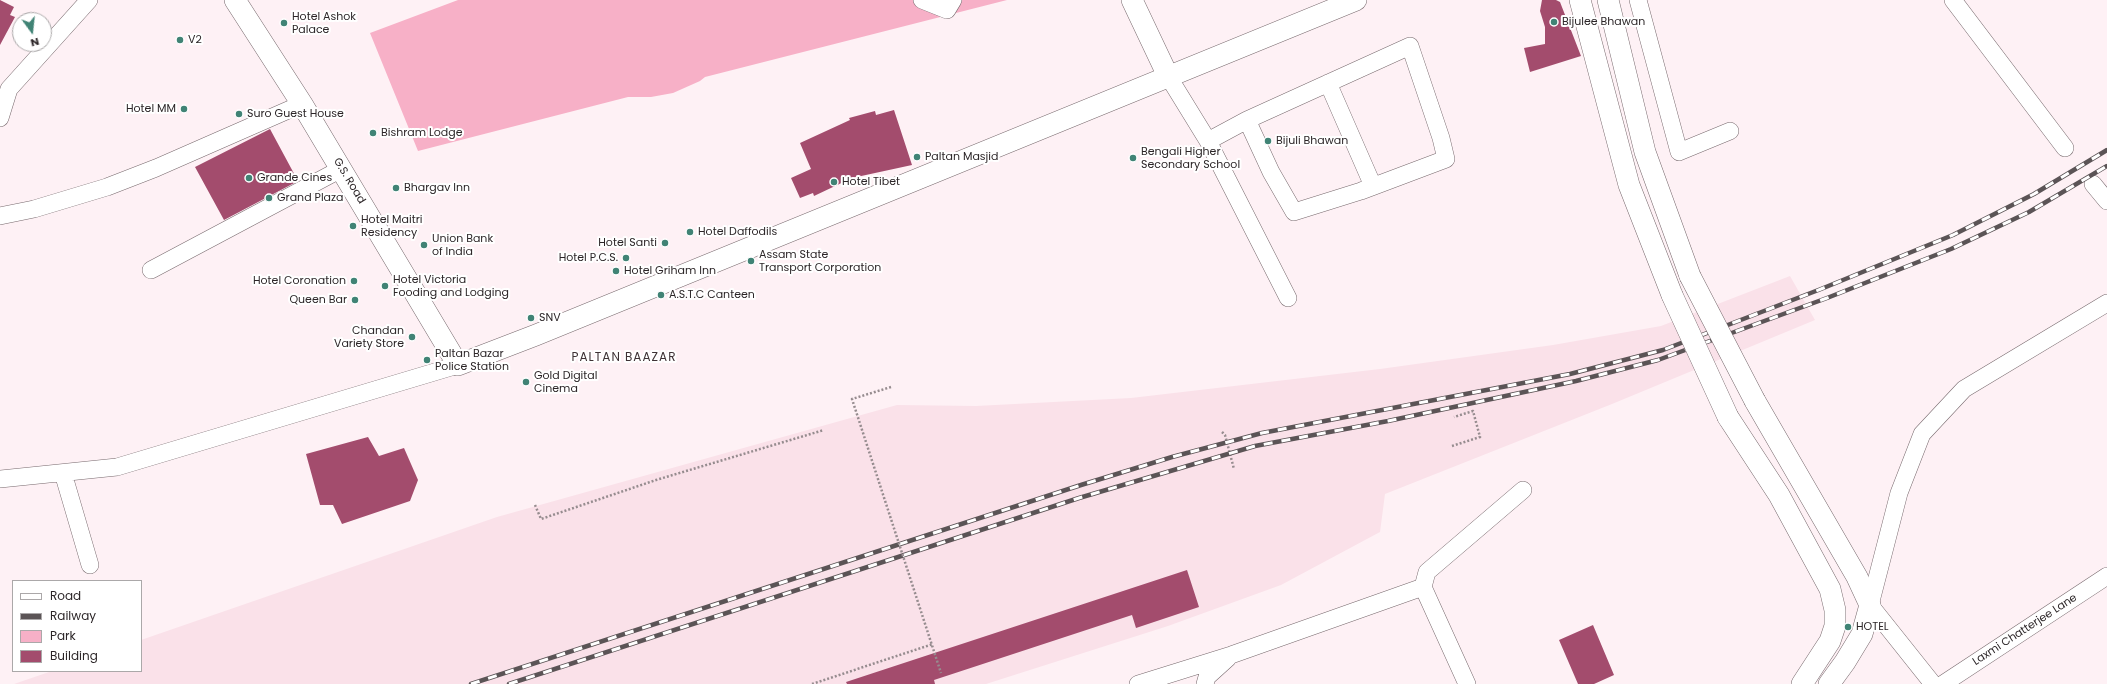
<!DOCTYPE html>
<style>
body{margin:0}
#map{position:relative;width:2107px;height:684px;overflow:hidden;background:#fef1f5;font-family:Poppins,sans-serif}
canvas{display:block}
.legend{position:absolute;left:12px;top:580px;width:130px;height:92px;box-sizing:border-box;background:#fff;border:1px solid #aba8a9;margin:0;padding:5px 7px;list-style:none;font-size:12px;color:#2c2628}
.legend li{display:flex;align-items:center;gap:8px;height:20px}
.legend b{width:20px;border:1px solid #aba8a9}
.north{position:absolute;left:12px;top:12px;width:40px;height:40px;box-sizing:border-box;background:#fff;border:1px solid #aba8a9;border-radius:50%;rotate:165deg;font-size:11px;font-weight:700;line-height:16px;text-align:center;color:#2c2628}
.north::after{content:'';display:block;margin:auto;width:14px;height:18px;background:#408375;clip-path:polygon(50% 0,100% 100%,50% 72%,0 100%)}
</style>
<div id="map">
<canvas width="2107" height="684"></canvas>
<ul class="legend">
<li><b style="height:5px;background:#fff"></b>Road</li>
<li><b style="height:5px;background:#5b5456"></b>Railway</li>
<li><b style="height:11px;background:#f7b0c7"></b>Park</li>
<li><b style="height:11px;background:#a34c6d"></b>Building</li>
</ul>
<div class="north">N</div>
</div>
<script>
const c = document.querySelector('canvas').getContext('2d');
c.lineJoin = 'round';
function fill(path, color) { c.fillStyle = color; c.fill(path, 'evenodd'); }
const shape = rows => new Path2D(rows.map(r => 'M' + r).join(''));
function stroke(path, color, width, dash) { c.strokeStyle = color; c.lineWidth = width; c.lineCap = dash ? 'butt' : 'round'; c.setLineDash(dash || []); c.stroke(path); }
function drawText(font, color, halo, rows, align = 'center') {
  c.font = font + ' Poppins,sans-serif'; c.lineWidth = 4; c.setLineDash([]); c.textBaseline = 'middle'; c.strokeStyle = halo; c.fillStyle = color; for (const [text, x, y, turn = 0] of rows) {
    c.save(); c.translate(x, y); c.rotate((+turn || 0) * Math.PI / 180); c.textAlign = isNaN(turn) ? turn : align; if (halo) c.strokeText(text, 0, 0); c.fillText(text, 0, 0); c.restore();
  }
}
fill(shape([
 [1790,276,1815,320,1612,404,1385,494,1380,532,1281,585,1168,626,986,684,14,684,52,671,141,671,141,640,497,517,897,405,976,406,1131,398,1380,369,1553,345,1661,326]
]), '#fae1e9');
fill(shape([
 [458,0,1007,0,705,77,700,81,673,93,651,97,628,97,418,151,370,33]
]), '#f7b0c7');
fill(shape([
 [0,0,14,7,10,15,15,17,0,45],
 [1542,0,1556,0,1560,2,1581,56,1530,72,1524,48,1545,44,1545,27,1540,11],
 [894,110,912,165,852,178,814,196,813,193,800,198,791,178,811,169,800,143,850,120,849,118,875,111,876,115],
 [270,129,298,181,224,220,195,167],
 [368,437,379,456,404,448,418,480,410,501,342,524,333,505,320,505,306,454],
 [1187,570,1199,607,1136,628,1132,615,934,680,935,684,847,684,846,682],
 [1593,625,1614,675,1594,684,1578,684,1559,640]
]), '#a34c6d');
const minor = shape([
 [922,0,947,10,953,0],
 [1638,0,1679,152,1730,131],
 [1953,0,2065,148],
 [1168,76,1208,141,1288,298],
 [1328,83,1373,186],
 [0,118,9,89,89,0],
 [1208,141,1247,120,1410,46,1441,138,1446,159,1361,191,1294,212,1271,172,1247,120],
 [2093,184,2107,201],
 [0,216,34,209,107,187,156,168,302,104],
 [151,270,341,169],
 [63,473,90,565],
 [0,479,117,467,458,365],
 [1138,684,1231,655,1423,587],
 [1205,684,1207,677,1228,658],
 [1467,684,1423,587,1427,572,1523,490],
 [1933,684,1870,605,1899,493,1922,434,1964,389,2107,303],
 [1943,684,2107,576]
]);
const major = shape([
 [235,0,302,104,458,365,536,335,1356,0],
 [1132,0,1168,76],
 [1580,0,1629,185,1672,295],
 [1608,0,1645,152,1690,276],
 [1755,401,1857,577,1870,605,1862,634,1845,662,1829,684],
 [1728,417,1779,495,1830,589,1835,610,1835,626,1830,641,1802,684]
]);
stroke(minor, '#77696d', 18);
stroke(major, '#77696d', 22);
stroke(shape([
 [1222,432,1225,435,1234,469],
 [1452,446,1480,437,1473,411,1454,417],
 [535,505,541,519,656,480,824,430],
 [812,684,933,644]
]), '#968c8f', 2.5, [2, 2]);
stroke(minor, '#fff', 17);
stroke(major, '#fff', 21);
const rail = shape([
 [471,684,1081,485,1172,457,1262,433,1570,374,1663,350,1821,289,1953,235,2034,194,2107,150],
 [509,684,1079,498,1255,446,1388,421,1576,381,1658,360,1827,298,1951,249,2029,212,2107,166]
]);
stroke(rail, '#5b5456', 4.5);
stroke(rail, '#fff', 3, [9]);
const majorBridge = shape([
 [1690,276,1755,401],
 [1672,295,1728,417]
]);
stroke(majorBridge, '#77696d', 22, []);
stroke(shape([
 [891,387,852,399,941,673]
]), '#968c8f', 2.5, [2, 2]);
stroke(majorBridge, '#fff', 21);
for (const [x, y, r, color] of [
 [1554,22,4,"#408375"],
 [284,23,4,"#408375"],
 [180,40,4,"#408375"],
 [184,109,4,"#408375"],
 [239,114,4,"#408375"],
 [373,133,4,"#408375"],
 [1268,141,4,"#408375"],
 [917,157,4,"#408375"],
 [1133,158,4,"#408375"],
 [249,178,4,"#408375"],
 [834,182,4,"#408375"],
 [396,188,4,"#408375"],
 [269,198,4,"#408375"],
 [353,226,4,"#408375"],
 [690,232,4,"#408375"],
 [665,243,4,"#408375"],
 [424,245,4,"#408375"],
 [626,258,4,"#408375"],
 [751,261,4,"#408375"],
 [616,271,4,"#408375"],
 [354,281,4,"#408375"],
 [385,286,4,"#408375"],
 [661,295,4,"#408375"],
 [355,300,4,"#408375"],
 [531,318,4,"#408375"],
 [412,337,4,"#408375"],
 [427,360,4,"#408375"],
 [526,382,4,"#408375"],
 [1848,627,4,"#408375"]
]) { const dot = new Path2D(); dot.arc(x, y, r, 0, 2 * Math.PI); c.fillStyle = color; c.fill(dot); stroke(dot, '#fff', 1.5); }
drawText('11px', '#2c2628', '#fff', [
 ["Hotel Ashok",292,17],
 ["Palace",292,30],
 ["Bijulee Bhawan",1562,22],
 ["V2",188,40],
 ["Hotel MM",176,109,"right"],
 ["Suro Guest House",247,114],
 ["Bishram Lodge",381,133],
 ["Bijuli Bhawan",1276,141],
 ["Bengali Higher",1141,152],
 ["Secondary School",1141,165],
 ["Paltan Masjid",925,157],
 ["Grande Cines",257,178],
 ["Hotel Tibet",842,182],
 ["Bhargav Inn",404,188],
 ["Grand Plaza",277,198],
 ["Hotel Maitri",361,220],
 ["Residency",361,233],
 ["Hotel Daffodils",698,232],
 ["Union Bank",432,239],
 ["of India",432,252],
 ["Hotel Santi",657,243,"right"],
 ["Assam State",759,255],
 ["Transport Corporation",759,268],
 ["Hotel P.C.S.",618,258,"right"],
 ["Hotel Griham Inn",624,271],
 ["Hotel Victoria",393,280],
 ["Fooding and Lodging",393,293],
 ["Hotel Coronation",346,281,"right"],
 ["A.S.T.C Canteen",669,295],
 ["Queen Bar",347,300,"right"],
 ["SNV",539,318],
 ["Chandan",404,331,"right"],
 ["Variety Store",404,344,"right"],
 ["Paltan Bazar",435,354],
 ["Police Station",435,367],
 ["Gold Digital",534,376],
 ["Cinema",534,389],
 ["HOTEL",1856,627]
], 'left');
drawText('11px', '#2c2628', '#fff', [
 ["G.S. Road",349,181,59],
 ["Laxmi Chatterjee Lane",2025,630,-33]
]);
c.letterSpacing = '1px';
drawText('12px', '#3e3235', '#fff', [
 ["PALTAN BAAZAR",624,358]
]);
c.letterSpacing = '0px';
</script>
